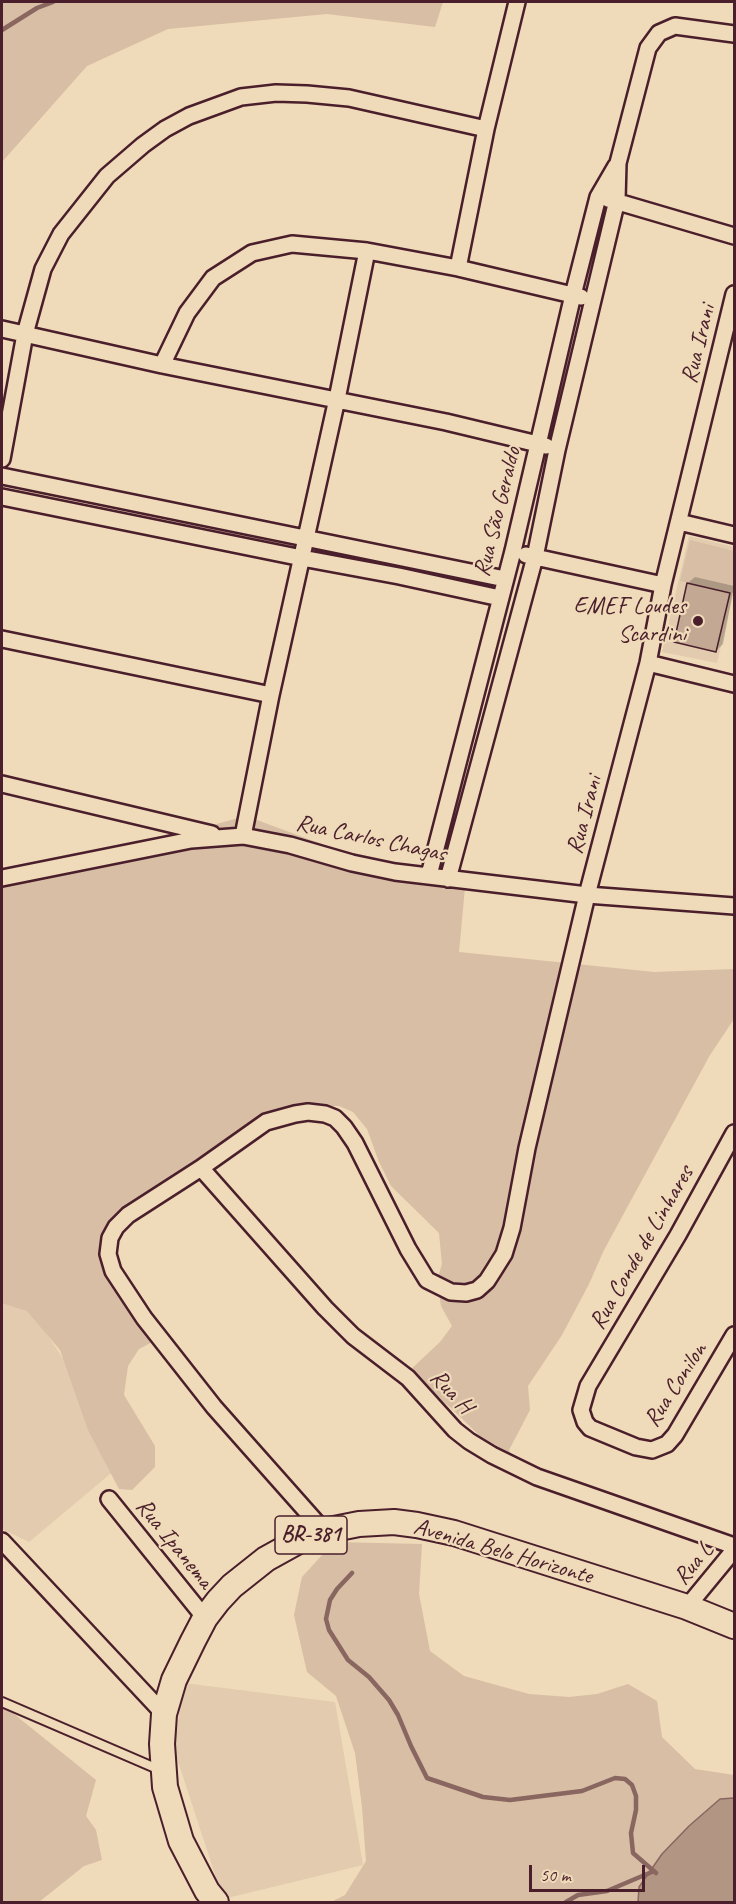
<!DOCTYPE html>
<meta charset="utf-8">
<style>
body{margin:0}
#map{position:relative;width:736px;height:1904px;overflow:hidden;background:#efdab9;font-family:Caveat,sans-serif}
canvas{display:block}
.frame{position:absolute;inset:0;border:3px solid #4a1f2b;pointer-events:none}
.scale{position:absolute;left:529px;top:1865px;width:116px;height:27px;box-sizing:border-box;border:3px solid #4a1f2b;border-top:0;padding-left:8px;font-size:18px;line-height:21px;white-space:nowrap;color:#4a1f2b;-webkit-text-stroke:4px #efdab9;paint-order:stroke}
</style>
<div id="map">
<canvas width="736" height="1904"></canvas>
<div class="frame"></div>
<div class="scale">50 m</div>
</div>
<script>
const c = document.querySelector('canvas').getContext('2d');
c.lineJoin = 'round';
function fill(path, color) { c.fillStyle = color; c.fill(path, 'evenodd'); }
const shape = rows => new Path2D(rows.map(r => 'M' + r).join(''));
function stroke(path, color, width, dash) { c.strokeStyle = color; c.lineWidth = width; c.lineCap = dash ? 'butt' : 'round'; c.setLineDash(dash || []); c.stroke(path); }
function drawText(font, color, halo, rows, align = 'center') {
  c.font = font + ' Caveat,sans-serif'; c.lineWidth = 4.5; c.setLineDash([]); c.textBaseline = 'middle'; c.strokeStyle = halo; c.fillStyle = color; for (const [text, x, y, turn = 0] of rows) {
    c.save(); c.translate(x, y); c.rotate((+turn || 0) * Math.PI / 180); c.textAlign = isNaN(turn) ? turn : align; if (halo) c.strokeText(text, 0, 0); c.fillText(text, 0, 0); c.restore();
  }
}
fill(shape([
 [689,536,734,547,734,591,717,663,662,652],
 [6,1271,128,1459,29,1542,2,1529,2,1274],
 [184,1683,335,1702,363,1865,223,1899,174,1749]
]), '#e2cbae');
fill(shape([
 [2,2,443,2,435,27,327,14,168,29,87,66,2,162],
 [690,540,734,551,733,593,680,581],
 [246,816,376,864,406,882,426,886,465,887,459,952,654,972,734,969,734,1019,710,1055,604,1250,589,1284,562,1335,528,1386,530,1410,509,1450,510,1453,484,1440,451,1408,407,1373,440,1342,452,1326,441,1306,437,1280,442,1264,439,1233,391,1186,379,1162,367,1129,353,1112,339,1106,313,1106,263,1124,115,1225,109,1248,119,1274,146,1302,158,1339,139,1349,128,1366,124,1395,155,1446,155,1467,132,1490,119,1489,88,1430,60,1350,27,1311,2,1303,2,882],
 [334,1542,422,1544,419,1594,430,1651,464,1676,529,1694,569,1697,597,1694,628,1684,657,1701,662,1737,695,1769,734,1775,734,1798,720,1799,639,1886,638,1902,331,1902,345,1895,366,1861,362,1807,355,1753,336,1696,307,1672,294,1615,302,1577],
 [2,1707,9,1710,96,1780,86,1816,96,1830,102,1860,84,1866,39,1902,2,1902]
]), '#d7bea4');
const water = shape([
 [734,1798,734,1902,638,1902,639,1887,662,1854,689,1826,720,1799,734,1798]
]);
fill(water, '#b39584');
stroke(water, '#896660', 1.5);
fill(shape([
 [695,577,734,586,723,644,716,651,688,583]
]), '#0003');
stroke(shape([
 [2,30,37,8,53,2],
 [352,1573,337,1589,330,1600,326,1619,329,1630,348,1660,369,1677,389,1700,398,1715,411,1746,427,1778,483,1797,510,1800,582,1791,615,1778,625,1779,632,1785,636,1796,636,1810,631,1833,633,1853,656,1873],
 [566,1902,578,1895,607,1891,654,1871]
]), '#896660', 4.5);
const building = shape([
 [687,583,730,593,716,652,674,642,687,583]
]);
fill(building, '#c3a994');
stroke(building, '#4a1f2b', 1.5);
const lane = shape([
 [2,1702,160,1770]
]);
const street = shape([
 [608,199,734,236],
 [458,268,486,129,517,2],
 [2,329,162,365,446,422,546,446],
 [162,365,187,313,213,278,252,253,292,244,367,251,458,268,581,297],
 [2,459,25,334,43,269,61,234,107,176,143,145,165,129,189,116,241,97,276,93,307,94,349,98,486,129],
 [2,476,505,579],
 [2,497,302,558,399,576,500,598],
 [679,522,734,535],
 [526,555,663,585],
 [2,639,271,695],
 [648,663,734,684],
 [2,784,212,834],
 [243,836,271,695,337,399,367,251],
 [429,875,513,551,573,295,598,197,616,166],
 [2,878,191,840,243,836,290,845,352,863,395,872,587,895,734,906],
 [448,879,535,557,557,450,617,200,618,163,648,48,659,33,675,26,734,34],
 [734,1133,678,1235,588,1386,581,1410,585,1422,590,1428,636,1447,652,1450,667,1444,675,1435,734,1335],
 [201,1168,325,1308,353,1336,408,1378,455,1430,469,1441,492,1455,537,1477,734,1546],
 [109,1499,205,1618],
 [324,1531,214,1407,144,1318,113,1271,108,1254,110,1238,116,1227,128,1215,201,1168,266,1122,295,1114,308,1112,325,1114,335,1118,344,1127,355,1143,408,1249,427,1280,451,1292,466,1293,477,1290,487,1281,494,1270,504,1254,512,1228,527,1148,587,895,648,663,663,585,734,294],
 [2,1541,164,1714],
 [687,1607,734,1550]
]);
const primary = shape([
 [216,1902,207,1891,181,1841,165,1787,162,1744,164,1714,174,1680,193,1641,205,1618,218,1601,232,1586,266,1559,304,1538,324,1531,359,1524,394,1522,417,1525,454,1533,687,1607,734,1626]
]);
stroke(lane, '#4a1f2b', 12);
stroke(street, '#4a1f2b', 20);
stroke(primary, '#4a1f2b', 28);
stroke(lane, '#efdab9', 8);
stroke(street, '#efdab9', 15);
stroke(primary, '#efdab9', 24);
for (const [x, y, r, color] of [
 [698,621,6,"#4a1f2b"]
]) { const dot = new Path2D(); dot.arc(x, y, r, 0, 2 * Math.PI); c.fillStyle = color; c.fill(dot); stroke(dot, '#efdab9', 2); }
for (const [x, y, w] of [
 [311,1535,72]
]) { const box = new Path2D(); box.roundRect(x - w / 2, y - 19, w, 38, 4.5); c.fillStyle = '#efdab9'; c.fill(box); stroke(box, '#4a1f2b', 1.5); }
drawText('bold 22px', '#4a1f2b', null, [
 ["BR-381",311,1535]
]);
drawText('24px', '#4a1f2b', '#efdab9', [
 ["Rua Irani",699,344,-76],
 ["Rua São Geraldo",498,512,-76],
 ["Rua Irani",585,815,-75],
 ["Rua Carlos Chagas",371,839,12],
 ["Rua Conde de Linhares",642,1248,-60],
 ["Rua Conilon",676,1385,-57],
 ["Rua H",451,1392,47],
 ["Rua Ipanema",174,1544,51],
 ["Avenida Belo Horizonte",503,1552,16],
 ["Rua L",694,1564,-50]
]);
drawText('24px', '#4a1f2b', '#efdab9', [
 ["EMEF Loudes",686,607],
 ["Scardini",686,635]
], 'right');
</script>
